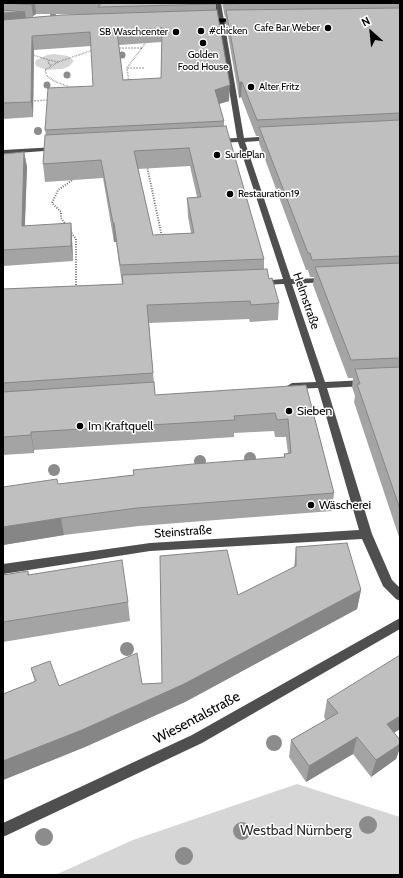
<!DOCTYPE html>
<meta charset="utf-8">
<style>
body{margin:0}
#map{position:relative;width:403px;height:878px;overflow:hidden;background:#fff;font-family:Cabin,sans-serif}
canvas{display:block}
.frame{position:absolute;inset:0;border:4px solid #000;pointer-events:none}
.north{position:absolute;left:351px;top:12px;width:40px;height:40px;-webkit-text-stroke:3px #fff;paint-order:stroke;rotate:333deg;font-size:11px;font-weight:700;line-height:16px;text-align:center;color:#000}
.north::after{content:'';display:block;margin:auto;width:14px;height:18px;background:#000;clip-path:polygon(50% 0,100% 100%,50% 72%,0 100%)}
</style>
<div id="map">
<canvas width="403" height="878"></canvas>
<div class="frame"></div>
<div class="north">N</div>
</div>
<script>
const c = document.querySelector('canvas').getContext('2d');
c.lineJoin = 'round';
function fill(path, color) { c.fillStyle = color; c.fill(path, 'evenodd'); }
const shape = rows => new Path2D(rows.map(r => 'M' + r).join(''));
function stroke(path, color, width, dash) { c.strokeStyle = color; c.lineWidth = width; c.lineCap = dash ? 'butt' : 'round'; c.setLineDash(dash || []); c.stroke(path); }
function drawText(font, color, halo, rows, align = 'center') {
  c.font = font + ' Cabin,sans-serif'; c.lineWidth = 3; c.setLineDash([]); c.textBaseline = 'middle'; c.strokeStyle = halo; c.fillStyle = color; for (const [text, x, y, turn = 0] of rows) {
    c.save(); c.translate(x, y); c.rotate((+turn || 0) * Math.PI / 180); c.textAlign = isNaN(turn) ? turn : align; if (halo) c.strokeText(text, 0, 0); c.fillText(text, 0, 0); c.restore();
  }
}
fill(shape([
 [54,54,68,56,74,61,68,67,62,69,46,70,36,66,35,63,36,60,47,55],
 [297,784,400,817,400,875,55,875,133,840]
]), '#d6d6d6');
stroke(shape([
 [116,48,143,48],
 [33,55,49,60],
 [51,65,48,63,49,60,58,62],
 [127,68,144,68],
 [129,83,127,68,147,41],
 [72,88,54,81,47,76,45,70,58,62,93,50],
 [31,101,50,100]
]), '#717171', 1.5, [0.5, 1]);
stroke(shape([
 [147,166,162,237],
 [66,225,61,218,61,212,52,203,58,190,74,179],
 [70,231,76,239,76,288]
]), '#717171', 2, [1, 1.5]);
fill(shape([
 [215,3,221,3,244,138,272,136,275,138,272,140,245,142,291,279,326,278,330,280,326,282,292,284,325,382,366,380,371,383,366,386,327,388,372,534,392,580,400,588,400,601,396,599,383,586,362,539,150,551,3,574,3,564,150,543,359,530,318,388,292,389,287,386,292,383,316,382,284,284,260,285,256,283,260,281,283,279,238,142,218,143,215,141,218,139,237,138,215,3],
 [56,147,58,148,58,150,3,154,3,150,56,147],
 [400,618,400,629,202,743,3,837,3,823,192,735,400,618]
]), '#4f4f4f');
fill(shape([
 [239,18,242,20,241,21,207,23,204,21,207,19,239,18]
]), '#000');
stroke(shape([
 [209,23,237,23]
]), '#000', 1);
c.fillStyle = '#8c8c8c';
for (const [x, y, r] of [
 [53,14,3],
 [122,55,3.5],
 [67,75,3.5],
 [47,85,3.5],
 [38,131,4],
 [250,458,6],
 [200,461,6],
 [54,470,6],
 [127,649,7],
 [274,743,8],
 [368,825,9],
 [242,831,9],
 [44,837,9],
 [184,856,9]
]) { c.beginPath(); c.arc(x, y, r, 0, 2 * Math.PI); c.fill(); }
fill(shape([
 [3,3,216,3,216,11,229,101,219,104,224,121,224,127,264,259,264,269,269,279,279,303,278,320,250,322,249,319,149,323,155,395,306,385,334,493,332,511,139,526,64,535,3,545,3,487,58,484,284,457,284,454,288,454,286,437,275,437,274,431,234,433,234,437,34,450,34,453,3,455,3,289,122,284,116,242,114,242,103,178,45,182,43,164,46,135,45,130,93,86,91,46,34,50,33,117,3,119],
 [36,14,86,14,33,17,33,16],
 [162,42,161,78,123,80,119,45],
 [190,166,197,197,187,198,188,217,191,233,153,235,138,169],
 [222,3,400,3,400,540,354,402,355,396,352,387,353,378,348,378,313,285,314,277,310,277,308,270,306,270,259,143,259,136,256,136,241,97,239,98,226,24,226,17,225,17],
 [24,152,27,167,25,226,71,223,72,239,73,261,3,266,3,154],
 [296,547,361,590,357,609,185,702,85,747,3,780,3,694,35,682,31,668,59,686,142,684,162,683,238,595,294,568],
 [28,571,29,575,128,602,130,621,3,642,3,575],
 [327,700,394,733,400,740,400,748,396,759,371,777,353,754,306,782,289,757,291,740,326,720,324,717]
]), '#a4a4a4');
fill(shape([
 [31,3,35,3,36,14,33,16],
 [25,12,27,26,3,27,3,13],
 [32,36,34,50,33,117,31,102],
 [239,82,242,82,241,97,239,98],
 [230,85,229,101,215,105,215,90],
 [24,152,27,167,24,242,22,226],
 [71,223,72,239,73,261,71,246],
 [113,223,114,223,116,242,114,242],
 [31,432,34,450,34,453,31,435],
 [61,518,64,535,3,545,3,527],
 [361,590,357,609,185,702,85,747,3,780,3,761],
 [400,716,400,729,382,741,387,724],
 [357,737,353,754,306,782,309,766],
 [400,744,400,748,396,759,371,777,376,760]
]), '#868686');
const building = shape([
 [5,3,31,3,32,5,5,3],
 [100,3,216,3,216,4,98,7,101,4,100,3],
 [225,3,262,3,225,4,225,3],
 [400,8,400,113,257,120,242,82,239,82,226,10,400,8],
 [3,10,25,12,3,13,3,10],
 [217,10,230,85,215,90,224,121,45,130,48,88,93,86,90,32,32,36,31,102,3,103,3,20,62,15,217,10],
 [162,28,161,78,123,80,117,31,162,28],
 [400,120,400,256,312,260,310,253,308,253,259,127,400,120],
 [226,126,264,259,120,265,114,223,113,223,101,160,43,164,45,135,226,126],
 [189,148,201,197,187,198,194,233,153,235,134,151,189,148],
 [24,152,22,226,71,223,71,246,3,250,3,154,24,152],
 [400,263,400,358,351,360,315,267,400,263],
 [267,269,269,279,272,278,279,303,251,305,250,301,147,305,153,373,3,383,3,289,123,284,122,275,267,269],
 [400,367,400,509,357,384,360,384,355,369,400,367],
 [154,382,155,395,306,385,334,493,137,508,61,518,3,527,3,487,57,479,58,484,134,475,133,470,193,464,285,457,284,454,291,453,288,419,277,420,275,413,234,416,235,420,31,432,31,435,3,437,3,392,154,382],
 [347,543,361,590,184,684,82,730,3,761,3,694,36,681,31,668,50,661,59,686,137,653,142,684,162,683,160,556,227,550,238,595,296,566,296,547,347,543],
 [122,560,128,602,3,622,3,575,28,571,28,575,122,560],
 [400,655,400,716,387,724,400,740,400,744,376,760,357,737,309,766,291,740,338,713,327,700,400,655]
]);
fill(building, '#bfbfbf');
stroke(building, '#868686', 1);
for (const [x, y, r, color] of [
 [328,28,4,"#000"],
 [201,31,4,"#000"],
 [176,32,4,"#000"],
 [203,43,4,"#000"],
 [251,87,4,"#000"],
 [217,155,4,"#000"],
 [230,194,4,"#000"],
 [289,411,4,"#000"],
 [80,426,4,"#000"],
 [311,505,4,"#000"]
]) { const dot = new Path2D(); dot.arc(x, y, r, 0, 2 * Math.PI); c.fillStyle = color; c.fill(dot); stroke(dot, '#fff', 1.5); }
drawText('10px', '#000', '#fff', [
 ["Cafe Bar Weber",320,28,"right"],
 ["#chicken",209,31],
 ["SB Waschcenter",168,32,"right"],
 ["Golden",203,55,"center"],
 ["Food House",203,67,"center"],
 ["Alter Fritz",259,87],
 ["SurlePlan",225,155],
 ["Restauration19",238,194]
], 'left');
drawText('12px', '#000', '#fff', [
 ["Helmstraße",306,301,71],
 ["Steinstraße",183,532,-4]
]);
drawText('12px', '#000', '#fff', [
 ["Sieben",297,411],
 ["Im Kraftquell",88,426],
 ["Wäscherei",319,505]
], 'left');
drawText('14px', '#000', '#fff', [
 ["Wiesentalstraße",197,718,-28]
]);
drawText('14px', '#2d2d2d', '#fff', [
 ["Westbad Nürnberg",296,831]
]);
</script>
